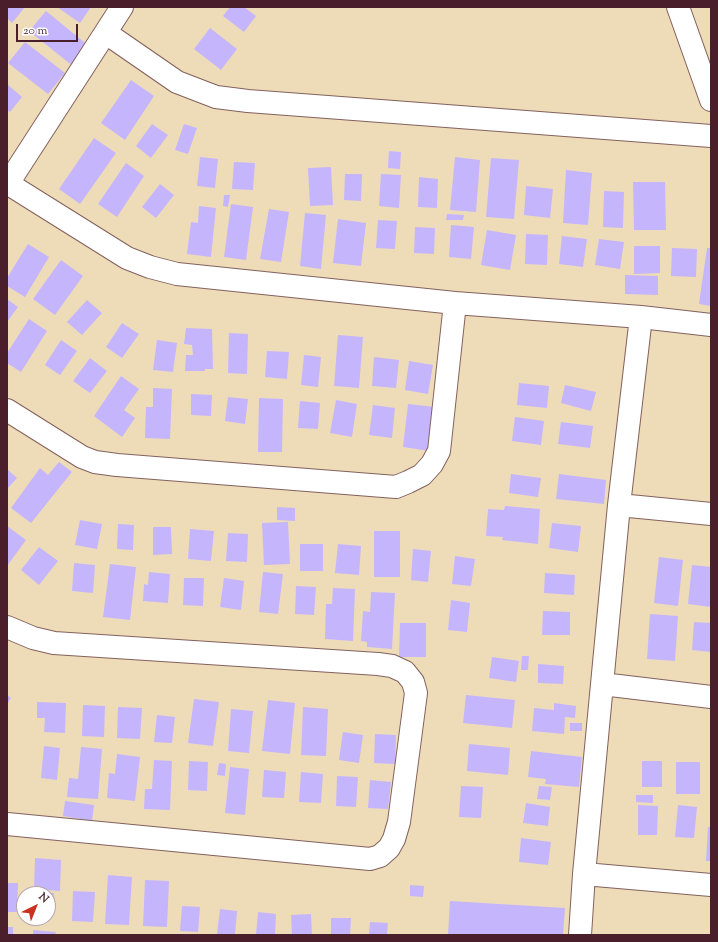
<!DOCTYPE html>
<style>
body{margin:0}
#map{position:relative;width:718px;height:942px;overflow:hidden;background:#eedcb9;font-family:"Sorts Mill Goudy",serif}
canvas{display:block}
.frame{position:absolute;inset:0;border:8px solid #4a1f2b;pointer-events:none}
.north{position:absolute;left:16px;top:886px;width:40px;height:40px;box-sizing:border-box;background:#fff;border:1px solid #b7a5aa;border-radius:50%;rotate:43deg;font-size:11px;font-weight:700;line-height:16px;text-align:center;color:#4a1f2b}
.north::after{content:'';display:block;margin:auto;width:14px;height:18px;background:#c8321e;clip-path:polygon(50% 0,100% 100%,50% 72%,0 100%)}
.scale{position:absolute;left:16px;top:24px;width:62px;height:18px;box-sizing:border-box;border:2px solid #4a1f2b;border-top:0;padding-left:5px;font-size:12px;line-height:14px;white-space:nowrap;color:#4a1f2b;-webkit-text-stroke:3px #fff;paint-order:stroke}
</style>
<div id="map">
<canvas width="718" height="942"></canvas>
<div class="frame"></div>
<div class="north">N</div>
<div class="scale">20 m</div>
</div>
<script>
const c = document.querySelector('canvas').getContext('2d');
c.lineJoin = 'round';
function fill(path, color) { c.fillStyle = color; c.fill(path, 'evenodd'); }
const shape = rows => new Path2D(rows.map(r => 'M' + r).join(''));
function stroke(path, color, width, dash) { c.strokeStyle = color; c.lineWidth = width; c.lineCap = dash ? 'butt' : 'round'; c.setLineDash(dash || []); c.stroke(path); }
fill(shape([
 [7,7,25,7,12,23,7,18],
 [57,7,91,7,80,23],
 [230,7,244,7,256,16,244,32,223,16],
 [46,11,90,47,74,67,29,31],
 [210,28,237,49,221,70,194,49],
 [25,42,65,73,48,94,8,63],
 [131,80,154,96,125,140,101,123],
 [7,84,22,97,10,112,7,110],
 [152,124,168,135,151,158,136,146],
 [184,124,197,128,188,154,175,150],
 [94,138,116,153,80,204,59,189],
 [389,151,401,152,400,169,388,168],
 [200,157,218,159,215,188,197,186],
 [455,157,480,160,476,212,450,210],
 [491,158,519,160,514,219,486,217],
 [234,162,255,163,253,190,232,189],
 [126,163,144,176,117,217,98,204],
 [331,167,333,205,310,206,308,168],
 [566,170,592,173,588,225,563,223],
 [345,174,362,174,361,201,344,200],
 [381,174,401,175,399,208,379,206],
 [419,177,438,179,437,208,418,207],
 [633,182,665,182,666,230,634,230],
 [160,184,174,195,156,218,142,207],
 [526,186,553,189,550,218,524,215],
 [604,191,624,192,623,228,603,227],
 [224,195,230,195,228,207,223,206],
 [231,204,253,207,246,260,224,257],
 [199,206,216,208,211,257,187,254,191,222,198,223],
 [269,209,289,212,281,262,260,259],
 [305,213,326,215,321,269,300,266],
 [447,214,464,215,463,220,446,220],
 [338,219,366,223,361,266,333,263],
 [378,220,397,221,395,249,376,248],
 [451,225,474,227,471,259,449,257],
 [415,227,435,228,434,254,414,253],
 [487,230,516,235,510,270,481,265],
 [526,234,548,235,547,265,525,264],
 [562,236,587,239,583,267,559,264],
 [599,239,624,242,620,269,595,265],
 [28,244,49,257,25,297,7,286,7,278],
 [634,246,660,246,660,273,634,274],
 [672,248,697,249,696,277,671,276],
 [707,248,711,248,711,306,699,304],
 [61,260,83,276,55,315,33,299],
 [625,275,658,276,658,295,625,294],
 [7,299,18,307,7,322],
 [87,300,102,313,82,335,67,322],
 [29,319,47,331,21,372,7,363,7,353],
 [122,323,139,334,122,358,106,347],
 [186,328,212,329,213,369,205,369,205,371,185,371,186,355,193,355,192,345,184,344],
 [229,333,248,334,247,374,228,373],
 [338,335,363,337,359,388,334,386],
 [61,340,77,351,60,375,45,365],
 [157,340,177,343,173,372,153,370],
 [267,351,289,352,287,379,265,377],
 [304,355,321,357,318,387,301,385],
 [374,357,399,360,396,388,372,386],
 [90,358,107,371,90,393,73,381],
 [409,361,433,365,428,394,405,390],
 [121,376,139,389,124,410,135,418,122,437,94,416],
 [519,383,549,386,547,408,517,405],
 [565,385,596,392,591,411,561,403],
 [153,388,172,389,170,439,145,438,146,407,153,407],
 [191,394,212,395,211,416,191,415],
 [228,397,248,399,245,424,225,421],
 [259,398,283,399,282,452,258,452],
 [336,400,357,404,352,437,330,433],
 [300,401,320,403,318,429,298,428],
 [408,404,435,407,430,451,403,447],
 [373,405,395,408,392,438,369,435],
 [515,417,544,421,541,445,512,441],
 [561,422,593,426,590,448,558,444],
 [59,462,72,472,31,523,11,508,40,468,48,475],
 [7,469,17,478,7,489],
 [511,474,541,478,538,497,509,493],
 [559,474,606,480,604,504,556,499],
 [505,506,540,509,538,544,502,540,503,537,486,536,488,509,504,510],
 [277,507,295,508,295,521,277,520],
 [80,520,102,524,97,549,75,545],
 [288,522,290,564,264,565,262,523],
 [552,523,581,526,578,552,549,548],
 [118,524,134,525,133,550,117,549],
 [7,526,26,540,7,566],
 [153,527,171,527,172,554,153,555],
 [190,529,214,531,211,561,188,559],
 [374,531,400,531,400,577,374,577],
 [228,533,248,534,247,562,226,561],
 [300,544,323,544,323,571,300,571],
 [338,544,361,546,359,575,335,573],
 [39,547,58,561,39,585,21,570],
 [413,549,431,551,428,582,411,580],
 [455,556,475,559,471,586,452,584],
 [659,557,683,560,678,606,654,603],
 [74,563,95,565,93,593,72,591],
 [110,564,136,567,130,620,103,617],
 [692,565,711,567,711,607,688,604],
 [149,572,170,574,168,603,143,601,144,584,148,585],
 [263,572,283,574,278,614,259,612],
 [545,573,575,575,574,595,544,593],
 [184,578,204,578,203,606,183,605],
 [224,578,244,581,241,610,220,607],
 [296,586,316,587,314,615,295,614],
 [333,588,355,589,353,641,325,639,326,604,332,604],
 [371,592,395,593,392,649,367,647,367,642,361,641,363,611,370,612],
 [451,600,470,603,467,632,448,630],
 [543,611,570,612,570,635,542,635],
 [650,614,678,616,675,661,647,659],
 [694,622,711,623,711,652,692,650],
 [400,623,426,623,426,657,399,657],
 [522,656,529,656,528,670,521,670],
 [492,657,519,661,516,682,489,678],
 [538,664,564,666,563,684,538,683],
 [7,695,11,698,7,704],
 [466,695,515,700,512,728,463,723],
 [194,699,219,702,213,746,188,743],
 [268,700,295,703,290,754,262,751],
 [37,702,66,703,65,733,44,732,45,718,37,718],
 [554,703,576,706,575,718,565,717,564,734,532,731,534,708,554,710],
 [83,705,105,706,104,737,82,736],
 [118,707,142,708,140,739,117,738],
 [303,707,328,709,326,756,301,755],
 [231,709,253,711,249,753,228,751],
 [157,715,175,717,172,743,154,742],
 [570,723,582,723,582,731,570,731],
 [343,732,363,735,359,763,339,760],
 [375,734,396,735,395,764,374,763],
 [469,744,510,748,508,775,467,771],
 [44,746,60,748,57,780,41,778],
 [81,747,102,749,98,799,67,797,69,778,78,779],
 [531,751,582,757,579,787,545,784,546,779,528,777],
 [117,754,140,757,135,801,107,798,109,773,115,774],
 [154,760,172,761,170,810,144,809,145,789,152,789],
 [189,761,208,762,207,791,188,790],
 [642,761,662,761,662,787,642,787],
 [676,762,700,762,700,794,676,794],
 [219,763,226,764,225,776,217,775],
 [230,767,249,769,245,815,225,813],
 [264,770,286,772,284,798,262,797],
 [301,772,323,774,321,803,299,802],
 [337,776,358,777,356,807,336,806],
 [370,780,391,782,388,809,368,808],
 [461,786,483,787,481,818,459,817],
 [539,786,552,787,550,800,537,799],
 [636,795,653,795,653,803,636,802],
 [65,801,94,805,92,821,63,816],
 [526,803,550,807,548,826,523,823],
 [638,805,658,806,657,835,638,835],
 [678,805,697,807,694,838,675,837],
 [708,827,711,827,711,861,706,861],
 [521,838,551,842,548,865,519,862],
 [35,858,61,860,60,891,34,889],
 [108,875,132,877,129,925,105,924],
 [145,880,169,881,167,927,143,926],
 [7,883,18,883,17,912,7,912],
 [410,885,424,886,423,897,410,896],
 [73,891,95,892,93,922,72,921],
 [35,892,54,893,53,917,48,917,48,894,35,894],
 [450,901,565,908,563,935,448,935],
 [182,906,200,907,198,932,180,931],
 [220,909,237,911,235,935,217,934],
 [258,912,276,914,275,935,256,935],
 [311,914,312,935,292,935,291,915],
 [331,918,351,918,350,935,331,935],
 [370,922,388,923,387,935,369,935],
 [7,927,13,927,13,935,7,935],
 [33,930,56,932,55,935,33,935]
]), '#c5b5fd');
const minor = shape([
 [678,7,711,100],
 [106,33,177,82,216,97,248,101,711,136],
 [7,183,127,258,150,267,177,274,455,303,641,317,711,325],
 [7,185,122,7],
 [7,410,82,457,95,462,117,465,396,487,408,482,422,475,432,464,439,451,455,303],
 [619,505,711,514],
 [7,627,33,638,54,643,378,664,392,666,405,672,413,682,416,693,399,822,394,839,389,848,380,856,370,859,7,824],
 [602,684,711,697],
 [584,874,711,885],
 [580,935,584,874,619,505,641,317]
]);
stroke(minor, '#83615d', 24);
stroke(minor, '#fff', 22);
</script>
